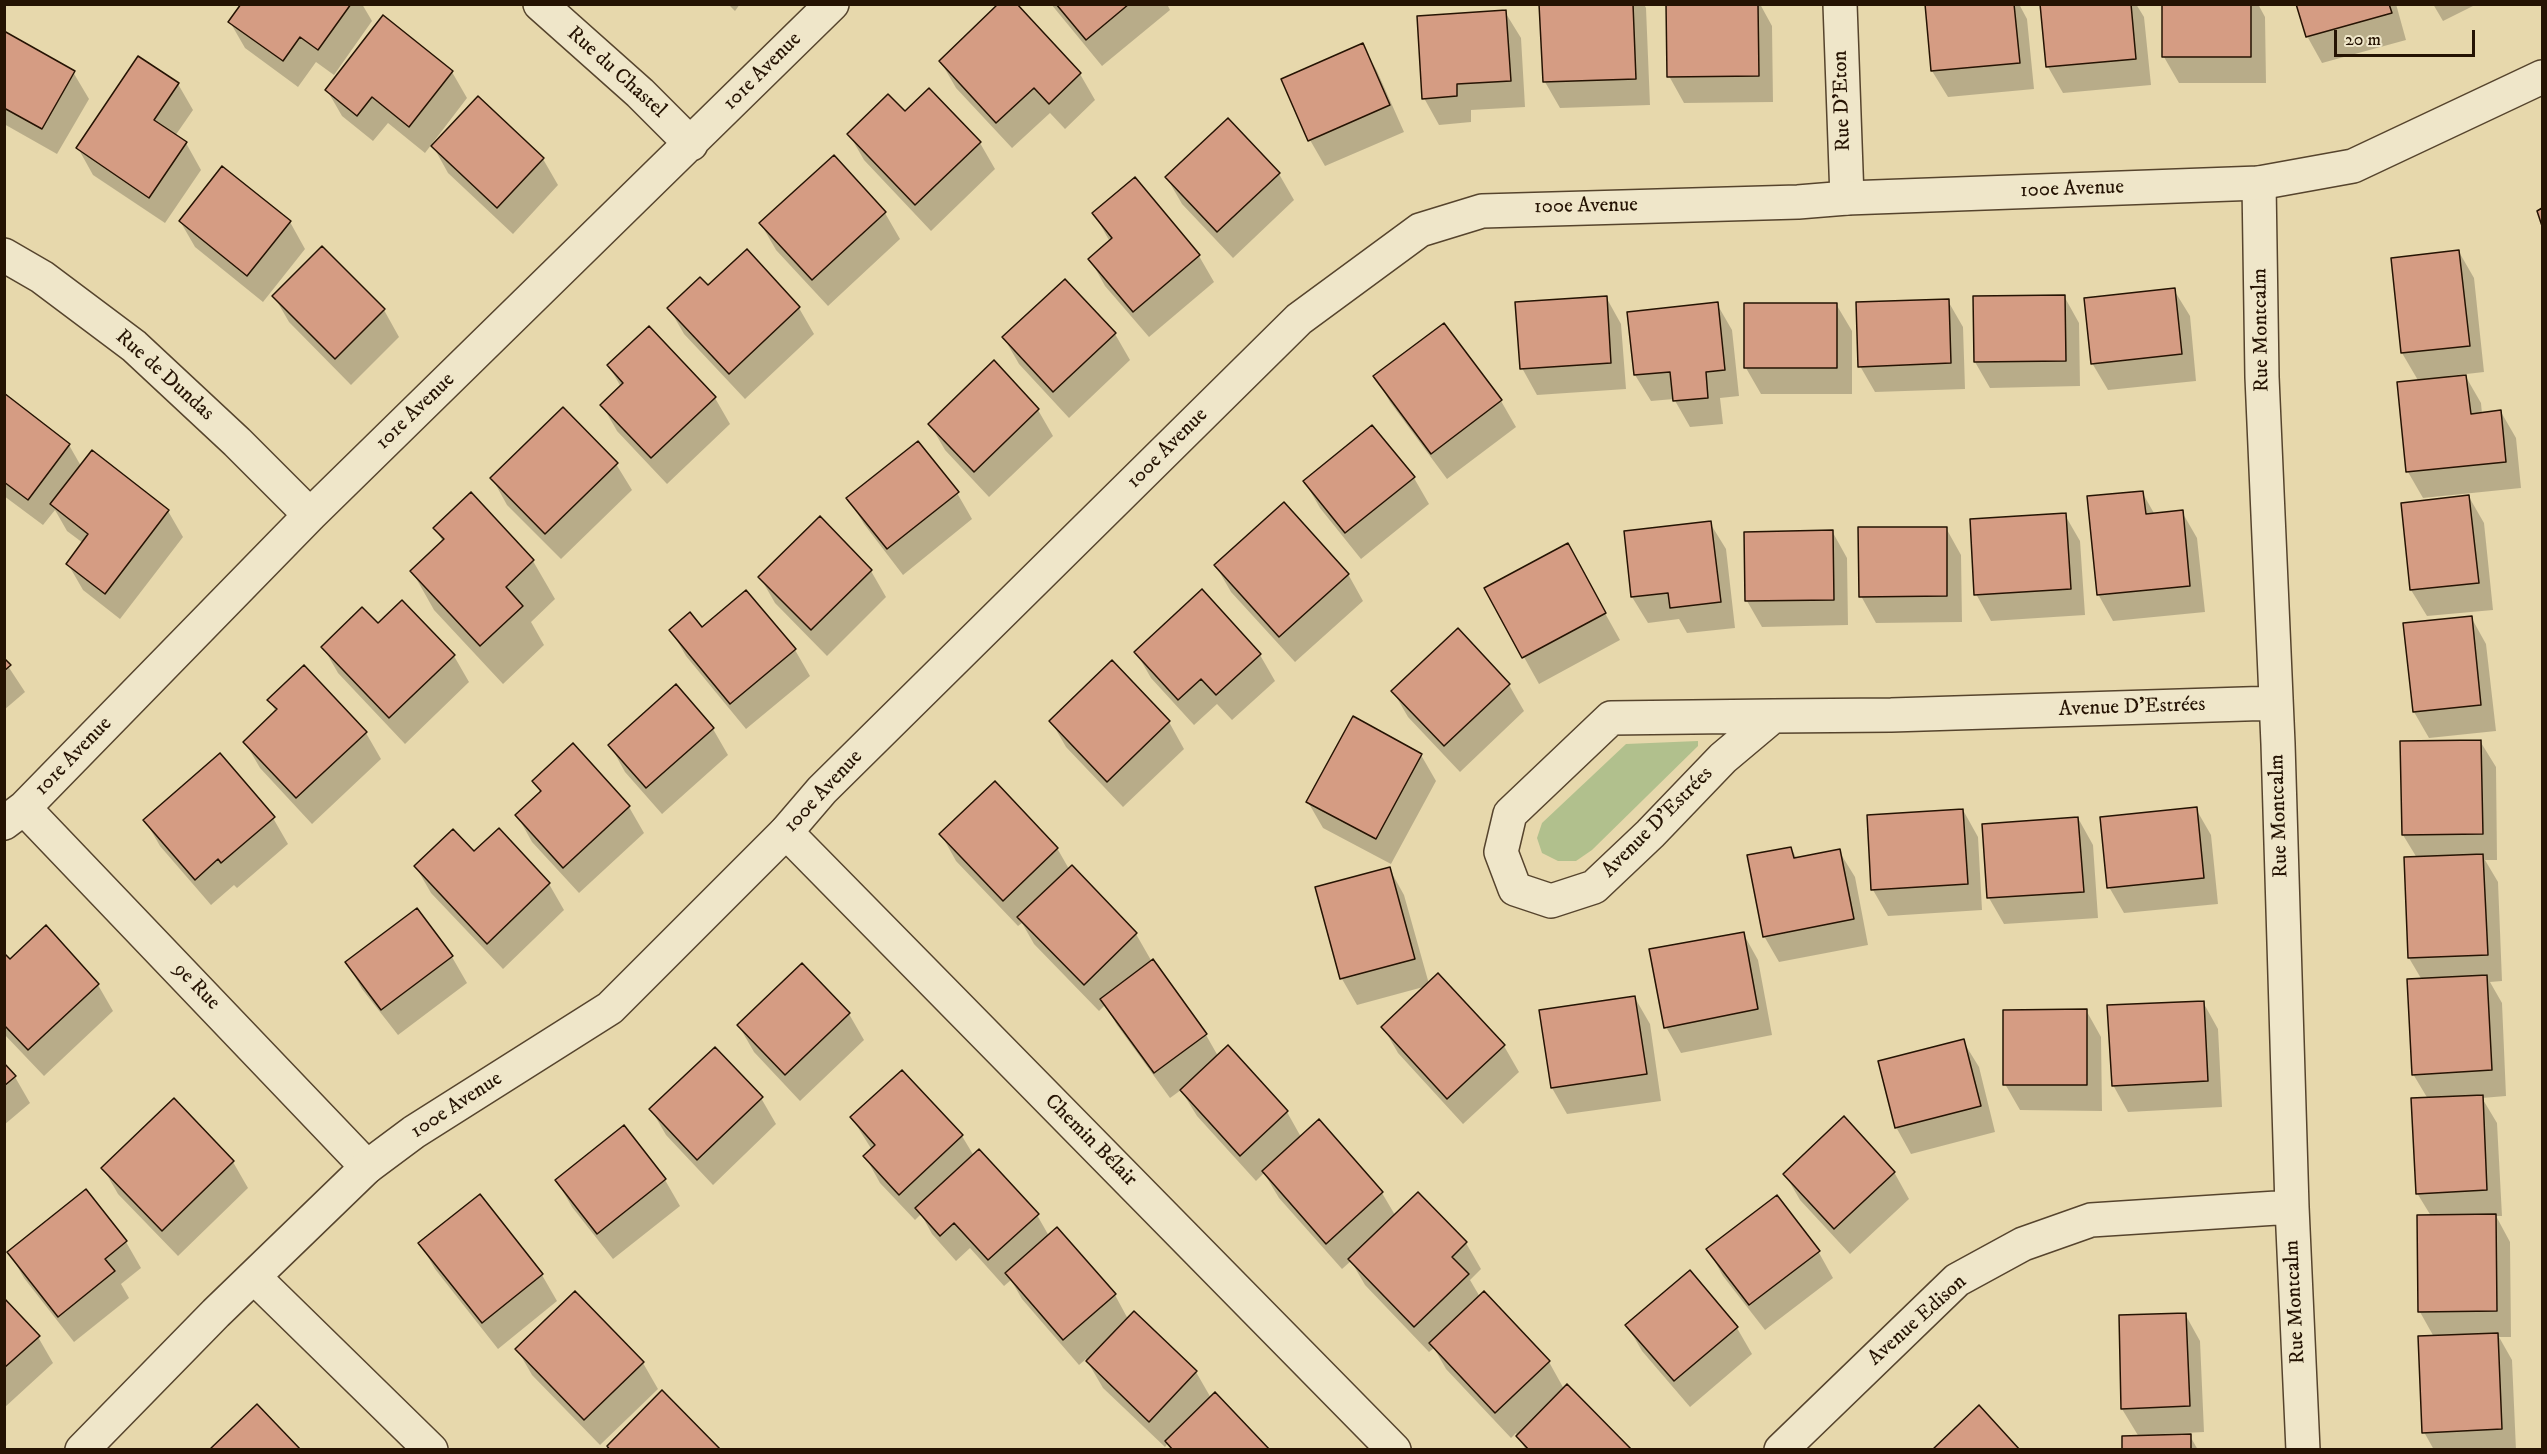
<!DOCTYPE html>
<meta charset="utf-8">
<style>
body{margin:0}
#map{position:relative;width:2547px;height:1454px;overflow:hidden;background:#e7d8ac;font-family:"IM FELL DW Pica",serif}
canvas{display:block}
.frame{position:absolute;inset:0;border:6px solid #251303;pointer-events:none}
.scale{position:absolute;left:2334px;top:30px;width:141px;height:27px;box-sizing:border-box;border:3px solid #251303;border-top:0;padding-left:8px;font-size:18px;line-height:21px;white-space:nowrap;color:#251303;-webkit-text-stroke:4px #efe6c9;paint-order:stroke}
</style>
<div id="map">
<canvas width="2547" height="1454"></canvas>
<div class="frame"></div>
<div class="scale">20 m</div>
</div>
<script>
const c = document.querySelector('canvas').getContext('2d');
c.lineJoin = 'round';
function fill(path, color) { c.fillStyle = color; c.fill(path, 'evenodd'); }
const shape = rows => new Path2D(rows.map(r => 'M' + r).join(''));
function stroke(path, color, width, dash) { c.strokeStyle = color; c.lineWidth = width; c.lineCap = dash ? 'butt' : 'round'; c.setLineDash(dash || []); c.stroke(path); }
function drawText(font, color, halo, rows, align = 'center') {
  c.font = font + ' "IM FELL DW Pica",serif'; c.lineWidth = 4.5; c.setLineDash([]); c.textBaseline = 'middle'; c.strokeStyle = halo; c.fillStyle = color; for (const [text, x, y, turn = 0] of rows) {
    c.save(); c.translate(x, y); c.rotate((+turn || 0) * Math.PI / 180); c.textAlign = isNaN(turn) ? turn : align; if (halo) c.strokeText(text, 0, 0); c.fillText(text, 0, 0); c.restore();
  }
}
fill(shape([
 [1698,741,1698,746,1592,850,1576,861,1558,861,1542,853,1537,838,1542,823,1626,744]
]), '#b1c08d');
fill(shape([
 [242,4,362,4,372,21,334,75,316,62,298,87,245,48,230,22],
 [728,4,740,4,735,11],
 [1051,4,1167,4,1170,10,1102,66],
 [1541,4,1644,4,1646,8,1650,105,1560,108,1545,82],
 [1667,4,1760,4,1772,26,1773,102,1684,103,1669,76],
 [1926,4,2019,4,2027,19,2034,89,1948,97,1932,71],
 [2042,4,2136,4,2144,17,2151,85,2063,93,2048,67],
 [2164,4,2258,4,2265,17,2266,83,2179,83,2164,57],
 [2298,4,2396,4,2406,40,2322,63,2307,36],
 [2433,4,2477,4,2443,21],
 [1505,12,1521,38,1525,107,1471,110,1471,122,1439,125,1424,98],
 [4,32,73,72,89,99,57,154,4,124],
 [1362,45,1377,71,1404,132,1325,166,1310,140],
 [941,62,1080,74,1095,100,1065,129,1050,113,1012,148,956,88],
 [452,72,467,98,425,153,388,123,373,141,342,116,327,90],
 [178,84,193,110,175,136,186,143,201,170,165,223,93,175,78,148],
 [929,90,980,143,995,169,931,231,864,160,849,134,904,114],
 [1228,120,1279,174,1294,200,1233,258,1182,204,1167,178],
 [433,146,543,159,558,185,513,234,448,173],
 [833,157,885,213,900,239,828,306,776,250,761,224],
 [223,168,290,222,305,249,263,302,195,247,180,221],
 [1135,179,1199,256,1214,282,1149,337,1105,286,1090,259,1110,242,1094,213],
 [322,248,384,310,399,337,351,385,289,322,274,296],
 [2459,252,2474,278,2484,372,2449,376,2449,379,2466,377,2481,403,2482,414,2501,412,2516,438,2521,488,2423,498,2408,472,2419,382,2402,353],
 [1065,281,1115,334,1130,360,1069,418,1019,364,1004,338],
 [708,287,799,308,814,334,745,399,684,334,669,308],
 [2174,290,2190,316,2196,381,2108,390,2092,363],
 [2064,296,2079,323,2080,386,1990,388,1975,362],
 [1606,297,1621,324,1626,389,1537,395,1522,368],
 [1948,301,1963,327,1965,389,1875,392,1860,366],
 [1717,304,1732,330,1739,396,1720,398,1723,424,1690,427,1674,399,1651,401,1635,375],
 [1836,304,1852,331,1852,394,1761,394,1746,368],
 [649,328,715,398,730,424,667,484,617,431,602,405,621,387,609,366],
 [1375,376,1501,401,1516,427,1447,479,1390,402],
 [4,395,69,445,81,466,168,511,183,537,120,619,83,590,68,564,83,543,67,531,55,510,43,525,4,496],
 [1038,410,1053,436,989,497,945,450,930,424],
 [616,464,632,490,561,559,507,505,492,478],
 [1414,478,1429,504,1361,559,1320,508,1305,482],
 [2142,492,2155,515,2182,512,2197,538,2205,612,2113,621,2098,594],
 [957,493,972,519,903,575,864,524,848,498],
 [471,494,533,561,555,599,531,622,544,645,503,684,434,610,412,571,443,542,435,528],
 [2469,497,2484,523,2493,610,2427,616,2411,590,2402,504],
 [2065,515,2080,541,2085,615,1991,621,1976,594],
 [1710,523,1726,549,1735,628,1687,633,1679,619,1648,623,1632,597],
 [1946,528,1961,555,1962,622,1876,623,1861,596],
 [1832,531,1847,558,1848,625,1762,627,1747,601],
 [1216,566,1348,574,1363,601,1295,662,1231,592],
 [871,571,886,597,827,656,775,603,760,577],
 [1582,572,1620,640,1539,684,1486,589],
 [746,592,795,650,810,676,746,729,686,656,671,630,702,630],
 [2471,617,2486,644,2496,731,2429,738,2414,712,2405,624],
 [378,626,454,656,469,682,405,744,338,673,323,647],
 [1136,652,1260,655,1275,681,1232,720,1217,704,1194,725,1151,678],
 [4,660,25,692,4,710],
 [1111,662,1169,722,1184,749,1123,807,1066,747,1051,721],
 [1509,685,1524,711,1460,772,1408,717,1393,691],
 [269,700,366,733,381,759,312,824,260,768,245,742,276,712],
 [713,729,728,755,662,814,625,772,610,745],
 [2480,741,2496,767,2497,860,2485,860,2498,882,2502,981,2490,982,2502,1003,2506,1096,2482,1098,2497,1123,2502,1216,2496,1216,2510,1242,2511,1337,2499,1337,2512,1360,2516,1450,2434,1450,2424,1432,2434,1337,2420,1312,2431,1216,2417,1193,2428,1099,2413,1074,2422,980,2409,958,2405,859,2417,858,2403,835],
 [1421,755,1436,781,1391,864,1323,828,1308,802],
 [534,781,629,807,644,833,579,893,532,842,517,815,541,793],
 [2196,809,2211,835,2218,904,2124,913,2109,887],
 [1963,810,1978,837,1982,910,1888,916,1873,890],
 [273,818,288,844,237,888,234,885,211,905,160,846,145,820],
 [2078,818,2093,845,2098,918,2004,924,1989,898],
 [941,834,1057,848,1069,869,1072,867,1136,934,1152,962,1206,1035,1218,1056,1287,1112,1301,1137,1382,1193,1395,1215,1466,1243,1481,1269,1470,1280,1480,1297,1484,1293,1549,1362,1564,1389,1629,1450,1526,1450,1516,1433,1511,1438,1446,1369,1434,1348,1429,1352,1365,1285,1351,1261,1342,1269,1279,1198,1264,1173,1256,1181,1197,1116,1181,1090,1170,1098,1117,1025,1105,1005,1099,1011,1034,944,1022,923,1018,926,956,861],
 [1791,848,1797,859,1839,851,1855,877,1868,945,1779,962,1764,936],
 [474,853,549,884,564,910,503,969,431,893,416,867],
 [1389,868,1404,895,1429,984,1504,1046,1519,1072,1463,1124,1398,1053,1383,1027,1427,986,1357,1005,1342,979,1317,888],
 [417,910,452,957,467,983,398,1035,362,989,347,963],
 [1743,933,1758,960,1772,1035,1681,1053,1666,1027],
 [4,955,10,961,98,985,113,1011,44,1076,4,1034],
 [1635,998,1650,1024,1661,1101,1567,1114,1552,1088],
 [2203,1002,2218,1029,2222,1107,2128,1112,2113,1085],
 [2086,1010,2101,1037,2102,1111,2020,1110,2005,1084],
 [849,1014,864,1040,800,1101,754,1052,739,1026],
 [1963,1041,1979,1067,1995,1132,1911,1154,1896,1127],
 [4,1065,15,1077,30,1103,4,1125],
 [902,1072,962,1136,974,1156,1037,1215,1049,1236,1056,1229,1115,1295,1128,1319,1134,1313,1196,1372,1211,1398,1268,1450,1172,1450,1168,1443,1165,1447,1103,1388,1086,1359,1079,1365,1022,1299,1011,1280,1004,1286,970,1248,956,1261,932,1234,921,1214,915,1220,880,1183,865,1156,872,1150,852,1118],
 [761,1098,776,1124,713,1185,666,1135,651,1109],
 [233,1162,248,1188,178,1256,118,1194,103,1168],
 [1894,1172,1909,1199,1850,1254,1800,1200,1785,1174],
 [665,1180,680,1206,613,1259,572,1207,557,1181],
 [86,1191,126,1242,141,1268,121,1284,129,1298,74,1342,24,1278,9,1252],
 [420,1243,542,1275,557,1301,498,1349,435,1269],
 [1708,1249,1818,1251,1833,1278,1765,1330,1723,1276],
 [4,1300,38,1337,53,1363,4,1408],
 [2185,1314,2200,1341,2204,1432,2164,1434,2164,1437,2190,1436,2198,1450,2124,1450,2139,1437,2122,1409],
 [1627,1325,1737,1328,1752,1354,1690,1407,1642,1351],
 [517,1349,643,1363,658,1389,600,1445,532,1375]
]), '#0003');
const building = shape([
 [241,4,351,4,318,50,300,37,283,61,228,22,241,4],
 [998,4,1017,4,1081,73,1049,104,1034,88,996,123,939,61,998,4],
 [1056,4,1129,4,1086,40,1056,4],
 [1539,4,1633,4,1636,79,1543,82,1539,4],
 [1666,4,1758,4,1759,76,1667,77,1666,4],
 [1925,4,2014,4,2020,63,1931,71,1925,4],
 [2040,4,2131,4,2136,59,2046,67,2040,4],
 [2162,4,2251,4,2251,57,2162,57,2162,4],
 [2296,4,2389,4,2392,13,2306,37,2296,4],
 [1506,10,1511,81,1457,84,1457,96,1422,99,1417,16,1506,10],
 [383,15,453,71,409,127,372,97,357,116,325,90,383,15],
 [4,31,75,71,42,129,4,108,4,31],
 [1363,43,1390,105,1308,141,1281,79,1363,43],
 [138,56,179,83,154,120,187,142,149,198,76,148,138,56],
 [929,88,981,142,915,205,847,134,888,94,905,111,929,88],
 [478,96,544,158,497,208,431,146,478,96],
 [1228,118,1280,173,1217,232,1165,177,1228,118],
 [834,155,886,212,812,280,759,223,834,155],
 [222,166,291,221,247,276,179,221,222,166],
 [1135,177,1200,255,1133,312,1088,259,1112,238,1092,213,1135,177],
 [2542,208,2542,226,2537,211,2542,208],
 [322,246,385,309,335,359,272,296,322,246],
 [747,249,800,307,729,374,667,308,700,277,708,285,747,249],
 [2459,250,2470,346,2401,353,2391,258,2459,250],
 [1065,279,1116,333,1053,392,1002,337,1065,279],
 [2175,288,2182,354,2091,364,2084,298,2175,288],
 [2065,295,2066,361,1974,362,1973,296,2065,295],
 [1607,296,1611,363,1520,369,1515,302,1607,296],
 [1949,299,1951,363,1858,367,1856,302,1949,299],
 [1718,302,1725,370,1706,372,1708,398,1673,401,1670,372,1634,375,1627,312,1718,302],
 [1744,303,1837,303,1837,368,1744,368,1744,303],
 [1444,323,1502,400,1431,454,1373,376,1444,323],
 [649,326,716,397,651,458,600,405,623,383,607,365,649,326],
 [994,360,1039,409,974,472,928,424,994,360],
 [2466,375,2471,414,2501,410,2506,462,2406,472,2397,382,2466,375],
 [4,393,70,444,28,500,4,482,4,393],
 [563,407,618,463,545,534,490,478,563,407],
 [1372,425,1415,477,1345,533,1303,481,1372,425],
 [918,441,959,492,887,549,846,498,918,441],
 [92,450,169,510,105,594,66,564,88,534,50,504,92,450],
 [2143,491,2146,514,2183,510,2190,586,2097,595,2087,496,2143,491],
 [471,492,534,560,506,587,523,606,480,646,410,571,444,539,433,528,471,492],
 [2469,495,2479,583,2410,590,2401,503,2469,495],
 [1284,502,1349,574,1279,637,1214,565,1284,502],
 [2066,513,2071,589,1974,595,1970,519,2066,513],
 [820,516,872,570,811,630,758,577,820,516],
 [1711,521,1721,602,1670,608,1668,593,1631,597,1624,531,1711,521],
 [1858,527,1947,527,1947,596,1859,597,1858,527],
 [1833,530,1834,600,1745,601,1744,532,1833,530],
 [1568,543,1606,613,1522,658,1484,588,1568,543],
 [1202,589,1261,654,1216,695,1201,679,1178,700,1134,652,1202,589],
 [746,590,796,649,730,704,669,630,690,612,702,627,746,590],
 [402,600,455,655,389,718,321,647,362,607,378,623,402,600],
 [2472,616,2481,705,2413,712,2403,623,2472,616],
 [1458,628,1510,684,1444,746,1391,691,1458,628],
 [4,658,11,665,4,671,4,658],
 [1112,660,1170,721,1107,782,1049,721,1112,660],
 [304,665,367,732,296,798,243,742,277,709,267,700,304,665],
 [676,684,714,728,646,788,608,745,676,684],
 [1353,716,1422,754,1376,839,1306,802,1353,716],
 [2481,740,2483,834,2402,835,2400,741,2481,740],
 [573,743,630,806,563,868,515,815,541,791,532,781,573,743],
 [220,753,275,817,221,863,218,859,195,880,143,820,220,753],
 [995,781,1058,848,1003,901,939,834,995,781],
 [2197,807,2204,878,2107,888,2100,817,2197,807],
 [1963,809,1968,884,1871,890,1867,815,1963,809],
 [2078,817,2084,892,1987,898,1982,824,2078,817],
 [499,828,550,883,487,944,414,866,453,829,474,851,499,828],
 [1791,847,1794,858,1840,849,1854,919,1763,937,1747,855,1791,847],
 [2483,854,2488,955,2408,958,2404,857,2483,854],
 [1072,865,1137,933,1084,985,1017,917,1072,865],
 [1390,867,1415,959,1340,979,1315,887,1390,867],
 [417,908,453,956,381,1010,345,962,417,908],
 [46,925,99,984,28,1050,4,1025,4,953,10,959,46,925],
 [1744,932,1758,1009,1664,1028,1649,949,1744,932],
 [1153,959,1207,1034,1154,1073,1100,999,1153,959],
 [802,963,850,1013,785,1075,737,1025,802,963],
 [1438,973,1505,1045,1447,1099,1381,1027,1438,973],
 [2487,975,2492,1070,2412,1075,2407,979,2487,975],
 [1635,996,1647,1074,1551,1088,1539,1010,1635,996],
 [2204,1001,2208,1081,2112,1086,2107,1005,2204,1001],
 [2087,1009,2087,1085,2003,1085,2003,1010,2087,1009],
 [1964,1039,1981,1106,1895,1128,1878,1061,1964,1039],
 [1228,1045,1288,1111,1240,1156,1180,1090,1228,1045],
 [715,1047,763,1097,697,1160,649,1109,715,1047],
 [4,1063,16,1076,4,1086,4,1063],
 [902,1070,963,1135,899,1195,863,1156,875,1145,850,1117,902,1070],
 [2483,1095,2487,1190,2416,1194,2411,1098,2483,1095],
 [174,1098,234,1161,162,1231,101,1168,174,1098],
 [1844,1116,1895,1172,1834,1229,1783,1174,1844,1116],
 [1319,1119,1383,1192,1326,1244,1262,1171,1319,1119],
 [624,1125,666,1179,597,1234,555,1180,624,1125],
 [979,1149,1039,1214,988,1260,954,1223,940,1236,915,1208,979,1149],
 [86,1189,127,1241,105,1259,115,1271,58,1317,7,1252,86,1189],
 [1418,1192,1467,1242,1452,1257,1469,1274,1414,1327,1348,1259,1418,1192],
 [480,1194,543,1274,482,1323,418,1243,480,1194],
 [1777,1195,1820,1251,1749,1305,1706,1249,1777,1195],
 [2496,1214,2497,1311,2418,1312,2417,1215,2496,1214],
 [1057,1227,1116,1294,1063,1340,1005,1273,1057,1227],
 [1690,1270,1738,1327,1674,1381,1625,1325,1690,1270],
 [575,1291,644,1362,584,1420,515,1349,575,1291],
 [1484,1291,1550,1361,1495,1413,1429,1343,1484,1291],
 [4,1298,40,1336,4,1368,4,1298],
 [1134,1311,1197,1371,1149,1422,1086,1361,1134,1311],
 [2186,1313,2190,1406,2121,1409,2119,1315,2186,1313],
 [2498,1333,2502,1429,2422,1433,2418,1336,2498,1333],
 [1567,1384,1632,1450,1529,1450,1516,1436,1567,1384],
 [662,1390,721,1450,610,1450,607,1446,662,1390],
 [1215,1392,1270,1450,1173,1450,1165,1441,1215,1392],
 [257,1404,301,1450,209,1450,257,1404],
 [1979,1405,2020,1450,1932,1450,1979,1405],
 [2191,1434,2191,1450,2122,1450,2122,1436,2191,1434]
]);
fill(building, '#d59c83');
stroke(building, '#251303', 1.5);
const minor = shape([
 [540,4,640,93,691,144],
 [1840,4,1847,198],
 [2259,183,2262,377,2278,744,2292,1207,2303,1450],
 [4,255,42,277,134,346,237,442,310,515],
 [1773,716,1723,758,1650,834,1594,887,1551,901,1515,889,1501,852,1510,814,1611,718,1773,716,1891,715,2276,703],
 [24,808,367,1167],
 [4,823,24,808,310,515,832,4],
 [786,832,1394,1450],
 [254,1277,431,1450],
 [1781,1450,1957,1280,2023,1244,2091,1220,2292,1207]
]);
const tertiary = shape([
 [82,1450,216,1313,367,1167,414,1132,610,1008,786,832,822,790,1299,319,1420,230,1482,211,1798,202,1847,198,2259,183,2353,166,2542,77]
]);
stroke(minor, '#56442d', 36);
stroke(tertiary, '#56442d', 36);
stroke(minor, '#efe6c9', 33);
stroke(tertiary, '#efe6c9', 33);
drawText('21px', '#251303', '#efe6c9', [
 ["101e Avenue",763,72,-45],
 ["Rue du Chastel",616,73,42],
 ["Rue D'Eton",1843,101,-92],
 ["100e Avenue",2072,190,-2],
 ["100e Avenue",1586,207,-1],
 ["Rue Montcalm",2262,330,-91],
 ["Rue de Dundas",164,376,42],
 ["101e Avenue",416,412,-44],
 ["100e Avenue",1168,449,-45],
 ["Avenue D'Estrées",2132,708,-2],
 ["101e Avenue",74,757,-46],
 ["100e Avenue",824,792,-47],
 ["Rue Montcalm",2280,816,-92],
 ["Avenue D'Estrées",1658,823,-45],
 ["9e Rue",196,987,46],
 ["100e Avenue",457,1106,-33],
 ["Chemin Bélair",1090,1141,45],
 ["Rue Montcalm",2296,1302,-93],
 ["Avenue Edison",1918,1321,-42]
]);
</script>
